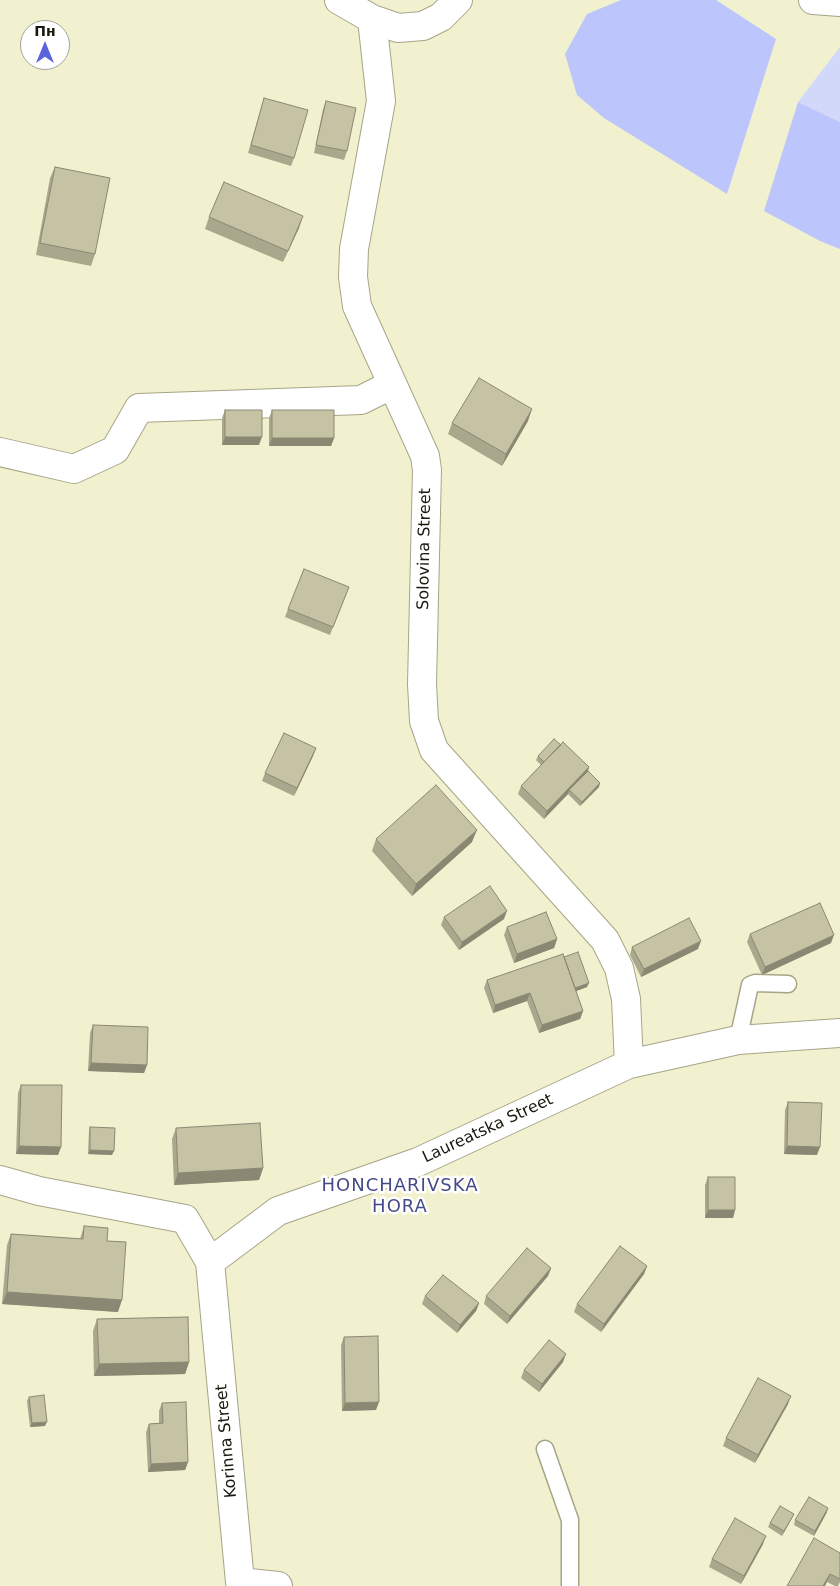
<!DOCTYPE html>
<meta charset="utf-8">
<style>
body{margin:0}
#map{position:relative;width:840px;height:1586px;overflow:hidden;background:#f1f0cf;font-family:"DejaVu Sans",sans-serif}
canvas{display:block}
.north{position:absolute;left:20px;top:20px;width:50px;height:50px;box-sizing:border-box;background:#fff;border:1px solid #a3a39e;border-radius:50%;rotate:0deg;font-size:14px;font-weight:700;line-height:20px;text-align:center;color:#19190d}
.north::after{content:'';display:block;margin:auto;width:18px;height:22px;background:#5b63da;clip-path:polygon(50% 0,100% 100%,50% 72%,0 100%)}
</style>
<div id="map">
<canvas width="840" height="1586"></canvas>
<div class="north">Пн</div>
</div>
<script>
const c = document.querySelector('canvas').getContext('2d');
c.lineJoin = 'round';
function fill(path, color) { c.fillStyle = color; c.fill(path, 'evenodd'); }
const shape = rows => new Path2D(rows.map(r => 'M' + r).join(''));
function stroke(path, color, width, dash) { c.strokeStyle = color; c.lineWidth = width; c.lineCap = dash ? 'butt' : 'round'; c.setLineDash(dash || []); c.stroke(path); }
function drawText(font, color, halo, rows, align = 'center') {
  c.font = font + ' "DejaVu Sans",sans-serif'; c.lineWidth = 5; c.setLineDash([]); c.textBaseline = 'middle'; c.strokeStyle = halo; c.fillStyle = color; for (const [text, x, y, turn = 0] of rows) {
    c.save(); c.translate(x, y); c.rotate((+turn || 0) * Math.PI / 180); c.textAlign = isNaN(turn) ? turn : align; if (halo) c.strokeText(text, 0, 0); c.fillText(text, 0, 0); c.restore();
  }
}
fill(shape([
 [840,47,840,122,798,102]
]), '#d1d8fa');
fill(shape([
 [621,0,716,0,776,39,727,194,604,118,577,95,565,54,587,14],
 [798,102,840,122,840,249,820,241,764,211]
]), '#bcc6fc');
const service = shape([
 [738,1040,750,985,755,983,788,984],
 [545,1449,570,1520,570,1586]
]);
const minor = shape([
 [339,0,372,19,381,101,354,249,353,277,357,306,425,456,427,470,422,684,424,721,434,750,605,940,619,968,626,999,629,1064],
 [813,0,840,2],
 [372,19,398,28,423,26,441,17,458,0],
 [0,452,74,469,115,450,139,408,361,400,391,385],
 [0,1180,39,1191,185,1219,210,1262,240,1582,278,1586],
 [210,1262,278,1211,418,1162,629,1064,738,1040,840,1033]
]);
stroke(service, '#a7a587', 19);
stroke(minor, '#a7a587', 30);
stroke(service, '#fff', 16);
stroke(minor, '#fff', 28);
fill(shape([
 [264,98,294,158,291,166,248,153],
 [326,101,347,151,344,160,314,153,323,109],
 [55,167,95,254,91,266,36,255,50,178],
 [209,217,299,228,283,262,205,229],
 [225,410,259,445,222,445,222,418],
 [272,410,334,438,331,446,269,446,269,418],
 [528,421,502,466,448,434,452,423],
 [349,587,330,635,285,617,288,609],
 [561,745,589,767,588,771,599,787,580,806,568,794,544,819,518,794,521,786,541,765,536,760,538,756],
 [316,748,313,756,294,796,262,781,265,773],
 [376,839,472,842,412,896,372,851],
 [444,917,504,919,459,950,441,925],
 [507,927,557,939,554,948,514,963,504,935],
 [750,934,831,943,762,975,747,942],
 [632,947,698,949,641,977,630,955],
 [564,957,587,987,576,991,583,1011,580,1019,539,1033,527,1001,493,1013,484,988,487,980],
 [93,1025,147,1065,144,1073,88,1071,90,1033],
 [21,1085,61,1147,58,1155,16,1154,18,1093],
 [788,1102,817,1155,784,1154,785,1110],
 [90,1127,112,1155,88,1154,89,1131],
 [176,1128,263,1168,259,1180,174,1185,172,1139],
 [708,1177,735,1210,733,1218,705,1218,705,1185],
 [84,1226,107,1241,118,1312,2,1304,7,1245,11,1234,80,1239],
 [647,1266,644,1274,601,1332,574,1312,577,1304],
 [551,1268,548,1276,507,1324,484,1304,486,1296],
 [425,1296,479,1303,476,1311,457,1333,422,1304],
 [97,1319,189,1362,185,1374,94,1376,93,1331],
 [344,1337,376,1410,342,1411,341,1345],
 [563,1362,539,1392,521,1378,524,1370],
 [29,1397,45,1426,30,1427,27,1401],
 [162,1403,188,1462,185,1470,148,1472,146,1432,149,1424,159,1423,159,1411],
 [788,1404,755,1463,723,1446,726,1438],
 [827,1512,814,1536,794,1525,795,1520],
 [794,1514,792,1518,782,1536,768,1527,770,1523],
 [763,1544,741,1584,709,1567,712,1559],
 [840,1553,840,1582,838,1586,835,1586,827,1582,825,1586,787,1586]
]), '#a9a88d');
fill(shape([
 [303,216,299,228,283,262,288,251],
 [532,409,528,421,502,466,506,454],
 [225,437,262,437,259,445,222,445],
 [272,438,334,438,331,446,269,446],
 [316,748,313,756,294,796,297,788],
 [589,767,586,775,569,790,568,794,544,819,547,811],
 [600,783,599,787,580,806,582,802],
 [477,830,472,842,412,896,416,884],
 [507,911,504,919,459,950,462,942],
 [834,935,831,943,762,975,765,967],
 [557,939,554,948,514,963,517,954],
 [701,941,698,949,641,977,644,969],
 [589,983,587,987,571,993,573,989],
 [530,993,527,1001,493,1013,495,1005],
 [583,1011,580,1019,539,1033,542,1025],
 [91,1063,147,1065,144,1073,88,1071],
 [19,1146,61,1147,58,1155,16,1154],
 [787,1146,820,1147,817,1155,784,1154],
 [90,1150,114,1151,112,1155,88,1154],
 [263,1168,259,1180,174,1185,178,1173],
 [708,1210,735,1210,733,1218,705,1218],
 [647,1266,644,1274,601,1332,604,1324],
 [551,1268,548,1276,507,1324,510,1316],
 [7,1292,122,1300,118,1312,2,1304],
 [479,1303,476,1311,457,1333,460,1325],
 [566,1354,563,1362,539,1392,542,1384],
 [189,1362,185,1374,94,1376,99,1364],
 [791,1396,788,1404,755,1463,758,1455],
 [379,1402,376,1410,342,1411,345,1403],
 [47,1422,45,1426,30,1427,32,1423],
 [188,1462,185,1470,148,1472,151,1464],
 [828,1508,827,1512,814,1536,815,1531],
 [794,1514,792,1518,782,1536,784,1531],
 [766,1536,763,1544,741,1584,744,1576],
 [830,1574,825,1586,823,1586]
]), '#8a8873');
const building = shape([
 [264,98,308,110,294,158,251,145,264,98],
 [326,101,356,108,347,151,316,145,326,101],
 [55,167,110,178,95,254,40,243,55,167],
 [224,182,303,216,288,251,209,217,224,182],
 [479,378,532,409,506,454,452,423,479,378],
 [225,410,262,410,262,437,225,437,225,410],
 [272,410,334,410,334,438,272,438,272,410],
 [304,569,349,587,333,627,288,609,304,569],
 [284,733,316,748,297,788,265,773,284,733],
 [554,739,561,745,544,762,538,756,554,739],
 [563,742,589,767,547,811,521,786,563,742],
 [588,771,600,783,582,802,569,790,588,771],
 [436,785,477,830,416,884,376,839,436,785],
 [490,886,507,911,462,942,444,917,490,886],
 [820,903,834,935,765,967,750,934,820,903],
 [546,912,557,939,517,954,507,927,546,912],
 [689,918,701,941,644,969,632,947,689,918],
 [578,952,589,983,575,988,564,957,578,952],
 [563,954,583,1011,542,1025,530,993,495,1005,487,980,563,954],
 [93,1025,148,1027,147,1065,91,1063,93,1025],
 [21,1085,62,1085,61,1147,19,1146,21,1085],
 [788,1102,822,1103,820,1147,787,1146,788,1102],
 [260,1123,263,1168,178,1173,176,1128,260,1123],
 [90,1127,115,1128,114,1151,90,1150,90,1127],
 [708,1177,735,1177,735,1210,708,1210,708,1177],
 [84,1226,108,1228,107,1241,126,1242,122,1300,7,1292,11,1234,83,1239,84,1226],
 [620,1246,647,1266,604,1324,577,1304,620,1246],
 [527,1248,551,1268,510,1316,486,1296,527,1248],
 [443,1275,479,1303,460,1325,425,1296,443,1275],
 [188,1317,189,1362,99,1364,97,1319,188,1317],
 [378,1336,379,1402,345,1403,344,1337,378,1336],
 [549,1340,566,1354,542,1384,524,1370,549,1340],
 [758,1378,791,1396,758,1455,726,1438,758,1378],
 [44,1395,47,1422,32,1423,29,1397,44,1395],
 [186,1402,188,1462,151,1464,149,1424,163,1423,162,1403,186,1402],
 [809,1497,828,1508,815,1531,795,1520,809,1497],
 [780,1506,794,1514,784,1531,770,1523,780,1506],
 [735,1518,766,1536,744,1576,712,1559,735,1518],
 [814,1538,840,1553,840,1579,830,1574,823,1586,787,1586,814,1538]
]);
fill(building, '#c5c3a4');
stroke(building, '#8a8873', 1);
drawText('16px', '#19190d', '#fff', [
 ["Solovina Street",425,549,-89],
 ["Laureatska Street",488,1129,-25],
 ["Korinna Street",227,1441,-95]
]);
c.letterSpacing = '1px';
drawText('18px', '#444b88', '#fff', [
 ["HONCHARIVSKA",400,1186],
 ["HORA",400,1207]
]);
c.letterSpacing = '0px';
</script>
